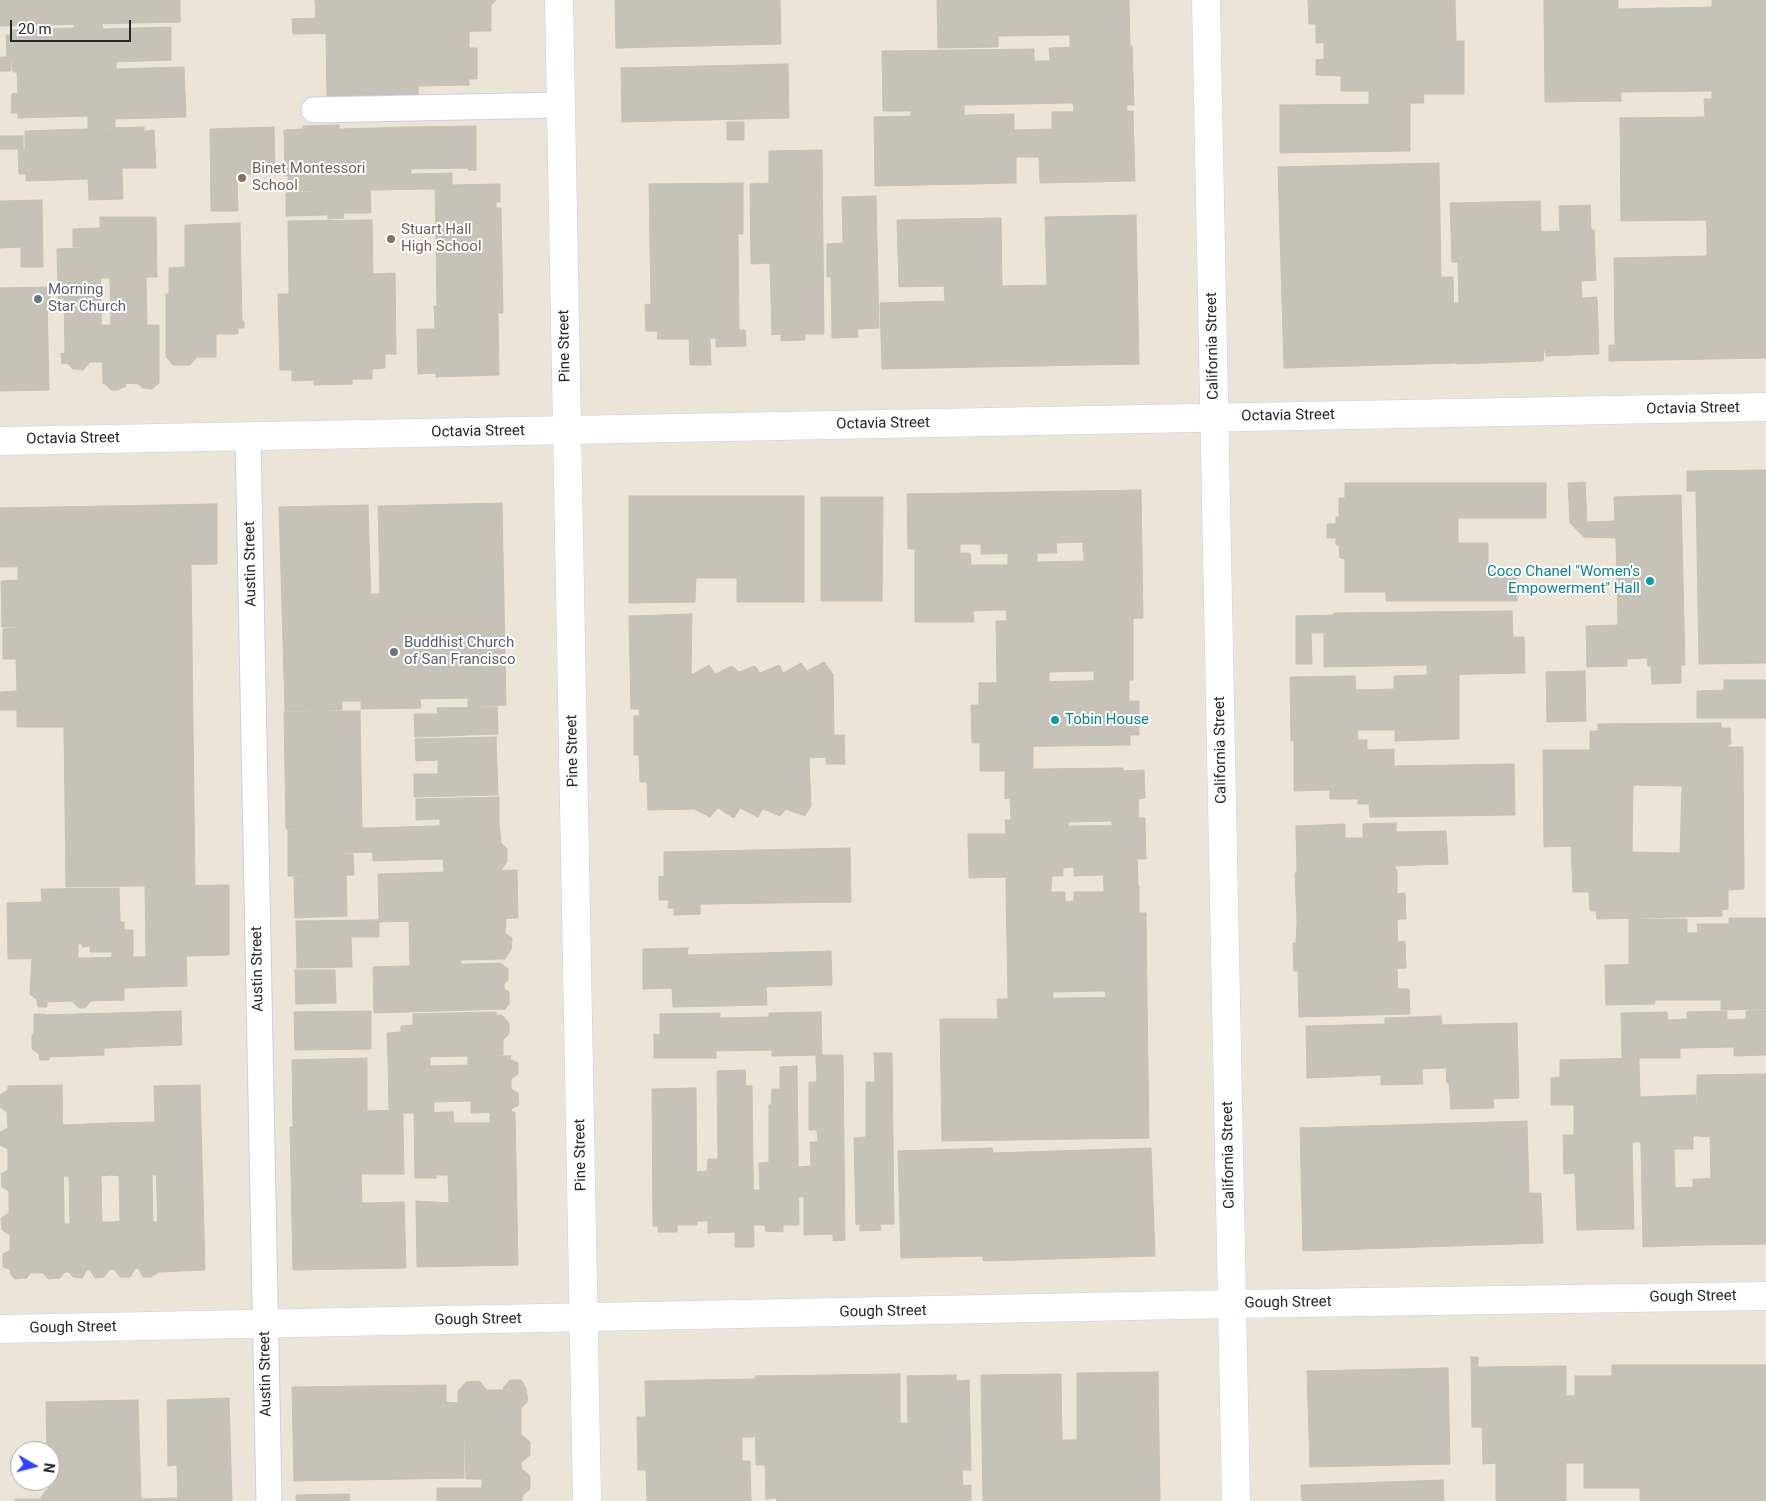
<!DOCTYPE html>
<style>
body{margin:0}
#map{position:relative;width:1766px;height:1501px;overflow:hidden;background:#ece5d7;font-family:Roboto,sans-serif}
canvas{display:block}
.north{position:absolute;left:10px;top:1441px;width:50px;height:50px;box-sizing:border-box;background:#fff;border:1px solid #a9a9a9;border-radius:50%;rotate:98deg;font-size:14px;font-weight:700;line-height:20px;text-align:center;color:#272727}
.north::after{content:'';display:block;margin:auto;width:18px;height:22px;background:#3143ff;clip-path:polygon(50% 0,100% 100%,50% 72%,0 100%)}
.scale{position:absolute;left:10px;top:20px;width:121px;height:22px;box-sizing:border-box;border:2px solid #272727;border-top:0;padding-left:6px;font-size:15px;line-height:18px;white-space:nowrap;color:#272727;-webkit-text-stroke:4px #fff;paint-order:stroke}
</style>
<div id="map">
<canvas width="1766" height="1501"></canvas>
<div class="north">N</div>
<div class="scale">20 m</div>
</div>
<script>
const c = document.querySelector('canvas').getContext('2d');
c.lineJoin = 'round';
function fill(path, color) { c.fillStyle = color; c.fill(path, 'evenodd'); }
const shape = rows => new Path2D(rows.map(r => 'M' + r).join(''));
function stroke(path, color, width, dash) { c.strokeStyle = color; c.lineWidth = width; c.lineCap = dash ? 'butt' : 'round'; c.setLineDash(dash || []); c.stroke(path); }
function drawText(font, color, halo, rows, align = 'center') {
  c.font = font + ' Roboto,sans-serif'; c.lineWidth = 4; c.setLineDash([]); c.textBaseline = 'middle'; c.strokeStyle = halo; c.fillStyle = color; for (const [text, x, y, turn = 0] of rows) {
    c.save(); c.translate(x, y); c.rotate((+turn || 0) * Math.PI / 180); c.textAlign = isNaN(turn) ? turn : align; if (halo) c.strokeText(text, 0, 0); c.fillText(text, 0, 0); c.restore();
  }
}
const building = shape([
 [0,0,180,0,180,22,0,26,0,0],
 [315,0,496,0,491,6,491,31,293,34,292,19,316,18,315,0],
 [615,0,780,0,781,44,616,48,615,0],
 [937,0,1129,0,1130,46,1070,47,1070,35,998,36,998,47,938,48,937,0],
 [1308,0,1455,0,1456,41,1316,43,1316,24,1309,24,1308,0],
 [1544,0,1618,0,1618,9,1712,7,1712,0,1766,0,1766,98,1712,99,1712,91,1621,92,1621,101,1545,102,1544,0],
 [102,24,103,29,171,27,171,60,116,62,116,69,13,72,12,59,11,59,11,71,0,71,0,57,7,57,6,35,12,35,12,30,74,28,74,25,102,24],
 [469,32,469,48,477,48,477,79,469,79,469,85,418,86,418,95,327,97,326,34,469,32],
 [1464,41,1464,94,1423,94,1424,103,1369,104,1369,91,1341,91,1341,76,1316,75,1316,60,1324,59,1324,43,1464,41],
 [1132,46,1134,105,1127,105,1127,111,1074,112,1073,103,964,105,964,115,911,116,911,111,883,111,882,51,1034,49,1034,61,1050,61,1049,48,1132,46],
 [788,64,789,118,622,122,621,68,788,64],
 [184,67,186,117,115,119,115,129,88,129,88,116,18,118,18,113,11,113,12,94,18,93,17,72,184,67],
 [1766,98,1766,229,1707,230,1706,220,1621,221,1620,118,1705,117,1704,99,1766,98],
 [1410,104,1410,151,1280,153,1280,105,1410,104],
 [1133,111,1135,181,1040,183,1039,157,1016,157,1016,183,875,186,874,117,1014,114,1014,130,1052,129,1052,112,1133,111],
 [727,122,744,122,744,140,727,140,727,122],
 [339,125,339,129,409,127,411,174,452,173,452,185,500,184,500,202,496,202,496,208,501,208,503,313,498,313,499,375,436,377,436,373,418,374,417,329,435,329,434,306,437,306,435,189,370,190,371,213,343,213,344,218,328,219,327,176,338,175,326,175,327,191,289,191,288,176,285,175,284,130,303,129,303,126,339,125],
 [476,126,476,170,468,170,468,168,410,169,409,127,476,126],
 [144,127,144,131,154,130,156,168,122,168,123,199,89,200,88,179,26,181,26,174,19,174,18,150,25,149,25,131,144,127],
 [274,127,275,174,237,174,238,211,211,211,210,129,274,127],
 [0,136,23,136,23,149,0,149,0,136],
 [822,150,824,334,805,334,805,340,781,341,781,334,772,335,770,263,751,264,750,184,769,183,769,151,822,150],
 [1439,163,1441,277,1453,277,1455,363,1284,368,1278,167,1439,163],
 [743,183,743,234,738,234,739,330,745,330,746,346,716,347,716,338,710,338,711,365,690,365,689,339,657,339,658,331,646,331,645,304,651,305,649,184,743,183],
 [327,191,327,215,286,216,286,193,327,191],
 [876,196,879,328,857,329,858,337,832,338,831,277,827,277,827,244,843,243,842,197,876,196],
 [42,200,43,267,21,267,21,247,0,248,0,201,42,200],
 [1540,201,1545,351,1544,350,1543,361,1456,364,1453,303,1459,303,1458,262,1452,262,1450,203,1540,201],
 [1590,205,1591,230,1594,230,1596,280,1581,281,1582,298,1597,297,1599,354,1546,356,1541,232,1560,231,1559,206,1590,205],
 [1136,215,1139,364,882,369,880,303,945,301,944,286,899,287,897,220,1001,218,1002,286,1047,285,1045,217,1136,215],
 [100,217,156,217,157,277,146,277,147,325,159,325,159,383,152,389,143,388,138,384,125,383,126,386,118,390,111,390,105,384,103,384,102,325,111,325,110,278,101,278,100,217],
 [372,220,373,274,395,273,396,354,385,354,385,368,372,369,372,379,352,379,352,384,314,385,314,380,292,381,292,370,280,370,278,294,289,294,288,221,372,220],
 [240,223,242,321,244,321,244,328,238,328,238,334,216,334,216,357,197,357,190,365,173,365,166,357,166,294,169,294,169,268,185,267,185,225,240,223],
 [100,228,100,247,73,247,73,229,100,228],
 [1766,229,1766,358,1609,361,1609,345,1615,345,1614,258,1707,256,1707,230,1766,229],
 [100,247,102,362,90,362,83,370,73,369,67,363,62,364,61,353,65,354,64,298,58,298,57,249,100,247],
 [50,287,50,300,0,301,0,288,50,287],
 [47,300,49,390,0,391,0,301,47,300],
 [1766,470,1766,663,1699,664,1696,491,1687,491,1687,471,1766,470],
 [1585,482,1587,522,1615,521,1614,497,1681,495,1685,665,1681,665,1681,683,1652,684,1651,666,1648,666,1647,658,1627,659,1627,666,1587,667,1586,626,1618,625,1616,538,1584,537,1570,523,1568,483,1585,482],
 [1345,483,1546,483,1546,518,1458,518,1458,543,1488,543,1488,571,1517,571,1517,601,1386,601,1386,592,1345,592,1345,559,1340,558,1339,545,1336,545,1336,538,1327,538,1327,524,1336,524,1336,517,1339,517,1339,498,1345,498,1345,483],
 [1141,490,1142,552,1083,552,1083,542,1056,543,1057,553,981,554,981,544,960,544,960,553,925,554,925,549,908,549,907,494,1141,490],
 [629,496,804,496,804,602,737,602,737,578,696,578,695,602,629,603,629,496],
 [821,497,883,497,882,601,821,601,821,497],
 [502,503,506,705,468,707,468,698,420,699,421,708,361,709,361,701,342,701,342,710,285,711,282,607,371,605,371,594,380,594,378,506,502,503],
 [217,504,217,564,0,567,0,508,217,504],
 [368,505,371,605,282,607,279,507,368,505],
 [915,549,925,549,925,554,970,553,971,565,1008,565,1008,553,1037,553,1037,562,1084,561,1084,552,1142,552,1143,618,1007,621,1006,610,995,610,973,611,974,622,915,622,915,549],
 [191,564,195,885,66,887,64,727,17,727,17,710,0,710,0,692,17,691,16,659,3,659,3,629,16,628,16,627,2,627,1,581,18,580,18,567,191,564],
 [1512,611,1513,637,1524,637,1525,673,1427,675,1427,665,1324,667,1324,633,1311,633,1312,664,1296,664,1296,616,1334,615,1333,613,1512,611],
 [692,614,691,675,709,665,715,674,732,666,739,672,755,666,760,673,779,665,783,673,801,663,807,671,824,662,833,674,834,735,634,740,634,716,640,716,639,709,631,709,629,616,692,614],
 [1133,619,1133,680,1094,681,1094,671,1049,672,1049,682,997,682,996,621,1133,619],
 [1585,671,1586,721,1547,722,1546,672,1585,671],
 [1427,675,1459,675,1459,739,1395,741,1395,730,1357,730,1358,741,1291,741,1290,677,1355,676,1356,690,1394,689,1394,676,1427,675],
 [1129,680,1129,701,1139,701,1139,735,1130,735,1130,745,980,747,980,743,972,743,971,705,979,705,979,683,1129,680],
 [1724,680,1766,680,1766,718,1697,718,1697,691,1724,690,1724,680],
 [497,707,498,734,415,737,414,714,438,714,437,708,497,707],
 [360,711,362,828,286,829,284,712,360,711],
 [1721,723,1721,728,1730,728,1731,744,1728,744,1728,747,1743,747,1744,889,1728,890,1728,909,1722,910,1722,916,1597,919,1596,911,1590,911,1589,892,1573,892,1571,846,1544,847,1543,750,1590,750,1590,731,1598,731,1598,724,1721,723],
 [1633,785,1682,786,1680,853,1632,852,1633,785],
 [844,735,845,764,826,764,826,757,809,758,811,806,805,816,786,809,780,816,763,809,758,817,740,808,734,818,718,808,710,817,694,809,648,810,647,782,640,782,639,755,634,755,634,740,844,735],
 [496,737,498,795,414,797,414,774,438,774,438,760,416,761,415,739,496,737],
 [1367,740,1367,750,1394,749,1394,766,1514,764,1515,815,1370,817,1369,804,1358,804,1358,799,1330,799,1330,790,1294,791,1294,741,1367,740],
 [980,747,1033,747,1033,769,1123,768,1123,771,1144,770,1145,798,1138,799,1139,818,1145,818,1145,825,1112,825,1112,821,1068,822,1068,826,1006,827,1005,820,1011,820,1010,798,1005,799,1005,771,980,771,980,747],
 [499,797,499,824,440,826,440,819,416,820,416,799,499,797],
 [1396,823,1396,832,1446,831,1448,864,1395,866,1396,870,1297,873,1296,826,1345,824,1345,838,1363,838,1363,824,1396,823],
 [499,824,501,843,507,849,507,862,500,871,444,872,443,859,373,861,372,828,499,824],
 [1145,825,1146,859,1137,859,1138,886,1104,887,1103,875,1074,876,1074,867,1063,868,1063,876,1052,876,1051,888,1006,889,1006,877,969,878,968,834,1005,834,1006,827,1145,825],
 [372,828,373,852,345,853,344,854,353,854,354,875,288,876,288,830,372,828],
 [850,848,851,902,700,904,700,914,674,915,674,908,668,908,669,900,659,900,659,876,664,877,664,852,850,848],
 [517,870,518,918,379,922,378,874,517,870],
 [1397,870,1397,894,1405,893,1406,919,1297,922,1295,873,1397,870],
 [346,875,347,916,295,918,294,877,346,875],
 [229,885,229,955,146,957,145,886,229,885],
 [1139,886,1139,913,1146,913,1147,997,1106,998,1105,991,1053,992,1053,998,1008,999,1006,889,1051,888,1051,892,1065,892,1065,902,1074,901,1074,892,1104,892,1104,887,1139,886],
 [119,888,120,922,124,922,124,930,133,930,133,957,112,958,112,952,90,952,90,946,82,947,82,944,78,944,78,958,8,959,7,903,42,902,41,889,119,888],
 [506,918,505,933,512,938,511,950,505,959,461,960,461,964,410,966,409,921,506,918],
 [1629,918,1635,918,1635,919,1687,919,1687,933,1698,933,1697,924,1729,924,1729,918,1766,918,1766,963,1629,965,1629,918],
 [1397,919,1398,942,1405,941,1406,968,1294,971,1293,943,1296,943,1297,922,1397,919],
 [379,920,379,937,351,937,352,967,297,968,296,921,379,920],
 [688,948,687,955,831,951,832,985,766,987,767,1005,673,1007,672,988,643,989,643,949,688,948],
 [186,956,187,986,124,988,124,1000,91,1001,85,1008,79,1008,72,1001,47,1002,47,1007,38,1007,37,1000,30,994,32,959,186,956],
 [500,963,508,969,508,980,504,984,504,989,509,992,509,1004,505,1009,374,1013,373,967,500,963],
 [1766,963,1766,1009,1721,1010,1721,1000,1655,1000,1655,1004,1606,1005,1605,965,1766,963],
 [1397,968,1398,989,1409,989,1410,1014,1299,1017,1298,971,1397,968],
 [295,970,335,970,336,1003,296,1004,295,970],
 [1147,997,1149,1138,942,1141,940,1019,998,1019,997,999,1147,997],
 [1766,1010,1766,1055,1734,1056,1734,1047,1680,1048,1680,1058,1622,1058,1621,1013,1667,1012,1668,1020,1687,1019,1687,1012,1727,1011,1727,1020,1746,1019,1746,1011,1766,1010],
 [181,1011,182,1045,104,1048,104,1055,49,1057,49,1060,40,1060,39,1054,32,1049,32,1036,34,1032,34,1014,45,1014,45,1015,181,1011],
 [371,1011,371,1049,295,1050,294,1012,371,1011],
 [496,1012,496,1015,502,1015,509,1023,509,1034,503,1040,503,1055,388,1058,387,1033,401,1032,401,1026,413,1025,413,1014,496,1012],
 [821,1012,822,1055,772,1056,772,1050,716,1051,716,1058,654,1058,654,1034,660,1035,660,1014,720,1013,720,1018,769,1017,769,1013,821,1012],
 [1441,1016,1442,1025,1517,1023,1519,1098,1493,1099,1494,1108,1451,1109,1449,1083,1447,1083,1446,1068,1422,1069,1423,1084,1381,1085,1381,1075,1307,1078,1306,1026,1385,1024,1385,1018,1441,1016],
 [874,1053,892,1053,894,1224,880,1224,881,1230,860,1231,860,1224,856,1225,854,1138,866,1137,866,1082,875,1082,874,1053],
 [816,1055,843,1055,845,1240,833,1241,833,1234,804,1235,804,1197,798,1197,799,1167,811,1166,810,1142,818,1142,817,1130,809,1130,809,1082,817,1082,816,1055],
 [468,1056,511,1056,510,1059,518,1063,518,1074,511,1079,511,1089,518,1093,519,1105,511,1109,512,1112,471,1113,471,1101,434,1102,434,1113,402,1113,402,1109,389,1110,388,1058,430,1057,430,1066,468,1065,468,1056],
 [367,1058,367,1111,403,1110,403,1124,293,1127,292,1060,367,1058],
 [1639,1058,1641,1142,1632,1142,1634,1229,1577,1230,1575,1173,1564,1174,1563,1135,1574,1135,1574,1105,1551,1105,1551,1078,1560,1077,1560,1060,1639,1058],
 [797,1066,799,1225,783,1225,783,1232,766,1231,765,1225,753,1225,753,1190,760,1190,759,1163,769,1162,769,1105,771,1105,772,1089,780,1089,780,1067,797,1066],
 [745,1070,746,1086,752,1086,754,1247,735,1247,735,1232,708,1233,708,1221,697,1221,697,1172,707,1171,708,1159,718,1159,717,1071,745,1070],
 [1766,1074,1766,1244,1701,1245,1700,1179,1711,1178,1710,1137,1697,1136,1697,1075,1766,1074],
 [62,1085,65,1272,60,1278,48,1279,43,1273,30,1273,27,1278,15,1279,10,1273,11,1270,3,1267,3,1254,10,1250,10,1235,2,1230,1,1218,9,1213,9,1191,2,1187,1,1174,8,1170,8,1149,0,1145,0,1132,8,1128,7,1112,0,1107,0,1095,8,1090,8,1086,62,1085],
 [200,1085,205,1270,159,1272,154,1086,200,1085],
 [696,1088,697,1225,677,1225,677,1232,658,1232,658,1226,653,1226,652,1089,696,1088],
 [1696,1095,1697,1136,1693,1136,1693,1149,1674,1149,1675,1188,1693,1187,1693,1179,1700,1179,1701,1245,1643,1247,1640,1097,1696,1095],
 [453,1112,454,1123,490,1123,490,1113,515,1112,518,1265,417,1267,416,1201,449,1203,448,1175,436,1175,436,1178,415,1178,414,1113,453,1112],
 [1527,1121,1529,1193,1541,1193,1543,1243,1303,1251,1300,1128,1527,1121],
 [155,1122,156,1175,152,1175,153,1222,158,1222,159,1272,151,1277,143,1277,138,1268,135,1269,130,1277,120,1277,114,1269,113,1222,120,1221,119,1176,112,1175,111,1123,155,1122],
 [111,1123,112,1175,101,1176,102,1222,113,1222,114,1269,109,1270,104,1277,95,1278,90,1270,87,1270,82,1278,73,1277,69,1272,65,1272,64,1224,70,1224,69,1176,63,1176,63,1125,111,1123],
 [403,1124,404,1174,361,1174,362,1203,404,1202,406,1268,293,1270,290,1127,403,1124],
 [992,1148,993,1153,1151,1148,1155,1256,983,1261,983,1256,901,1258,898,1151,992,1148],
 [1471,1357,1478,1357,1478,1367,1566,1366,1566,1501,1496,1501,1496,1463,1483,1464,1482,1427,1472,1427,1471,1357],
 [1612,1365,1766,1365,1766,1501,1640,1501,1640,1488,1612,1488,1612,1365],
 [1448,1368,1450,1464,1310,1467,1307,1371,1448,1368],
 [1158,1372,1160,1501,983,1501,981,1375,1061,1374,1062,1440,1077,1440,1077,1373,1158,1372],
 [900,1374,900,1423,905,1423,906,1501,777,1501,776,1498,766,1499,765,1465,756,1465,755,1376,900,1374],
 [956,1375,956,1423,970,1423,971,1470,962,1470,963,1486,971,1485,971,1501,906,1501,905,1423,908,1423,907,1376,956,1375],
 [1575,1376,1612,1376,1612,1488,1584,1488,1584,1463,1566,1463,1566,1396,1575,1396,1575,1376],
 [755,1379,756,1437,742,1437,742,1461,750,1461,751,1501,647,1501,646,1470,638,1470,637,1417,646,1417,645,1381,755,1379],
 [510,1380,521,1380,526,1388,528,1401,521,1408,521,1434,530,1442,530,1455,521,1463,522,1469,530,1476,530,1489,522,1496,522,1501,437,1501,437,1488,482,1488,482,1479,466,1479,465,1441,458,1441,458,1391,466,1382,479,1381,487,1390,504,1390,503,1388,510,1380],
 [969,1380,970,1423,956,1423,956,1381,969,1380],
 [446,1385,446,1402,458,1403,458,1441,464,1441,464,1478,294,1481,292,1387,446,1385],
 [229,1398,232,1501,178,1501,177,1465,168,1466,167,1400,229,1398],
 [138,1400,141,1499,178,1498,178,1501,15,1501,15,1499,40,1499,46,1490,48,1490,48,1481,50,1481,50,1451,47,1451,46,1402,138,1400],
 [1443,1480,1444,1501,1302,1501,1301,1485,1443,1480],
 [349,1494,350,1501,296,1501,296,1495,349,1494]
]);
fill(building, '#c7c2b7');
stroke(building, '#c7c1b1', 1);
const lane = shape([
 [314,110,561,105],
 [248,436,269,1501]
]);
const street = shape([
 [0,441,1766,407]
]);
const secondary = shape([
 [559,0,587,1501],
 [1206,0,1236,1501],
 [0,1329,1232,1304,1766,1296]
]);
stroke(lane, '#cccee2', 27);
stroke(street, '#cccee2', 29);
stroke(secondary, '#cccee2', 29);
stroke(lane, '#fff', 25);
stroke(street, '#fff', 28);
stroke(secondary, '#fff', 28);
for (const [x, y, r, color] of [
 [242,178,5,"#8d6e63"],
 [391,239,5,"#8d6e63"],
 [38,299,5,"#6b7280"],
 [1650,581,5,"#0f9aa8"],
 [394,652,5,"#6b7280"],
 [1055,720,5,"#0f9aa8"]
]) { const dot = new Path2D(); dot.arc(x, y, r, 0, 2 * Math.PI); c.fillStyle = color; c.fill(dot); stroke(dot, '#fff', 2); }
drawText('15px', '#785e54', '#fff', [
 ["Binet Montessori",252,169],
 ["School",252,186],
 ["Stuart Hall",401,230],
 ["High School",401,247]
], 'left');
drawText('15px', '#5b616d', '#fff', [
 ["Morning",48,290],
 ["Star Church",48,307],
 ["Buddhist Church",404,643],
 ["of San Francisco",404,660]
], 'left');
drawText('15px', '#272727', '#fff', [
 ["Pine Street",565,346,-91],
 ["California Street",1213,346,-91],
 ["Octavia Street",1693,409,-1],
 ["Octavia Street",1288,416,-1],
 ["Octavia Street",883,424,-1],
 ["Octavia Street",478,432,-1],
 ["Octavia Street",73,439,-1],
 ["Austin Street",251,564,-91],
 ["California Street",1221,750,-91],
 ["Pine Street",573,751,-91],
 ["Austin Street",258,969,-91],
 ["Pine Street",581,1155,-91],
 ["California Street",1229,1155,-91],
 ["Gough Street",1693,1297,-1],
 ["Gough Street",1288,1303,-1],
 ["Gough Street",883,1312,-1],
 ["Gough Street",478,1320,-1],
 ["Gough Street",73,1328,-1],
 ["Austin Street",266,1374,-91]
]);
drawText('15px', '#0d838f', '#fff', [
 ["Coco Chanel \"Women's",1640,572],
 ["Empowerment\" Hall",1640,589],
 ["Tobin House",1065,720,"left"]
], 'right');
</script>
